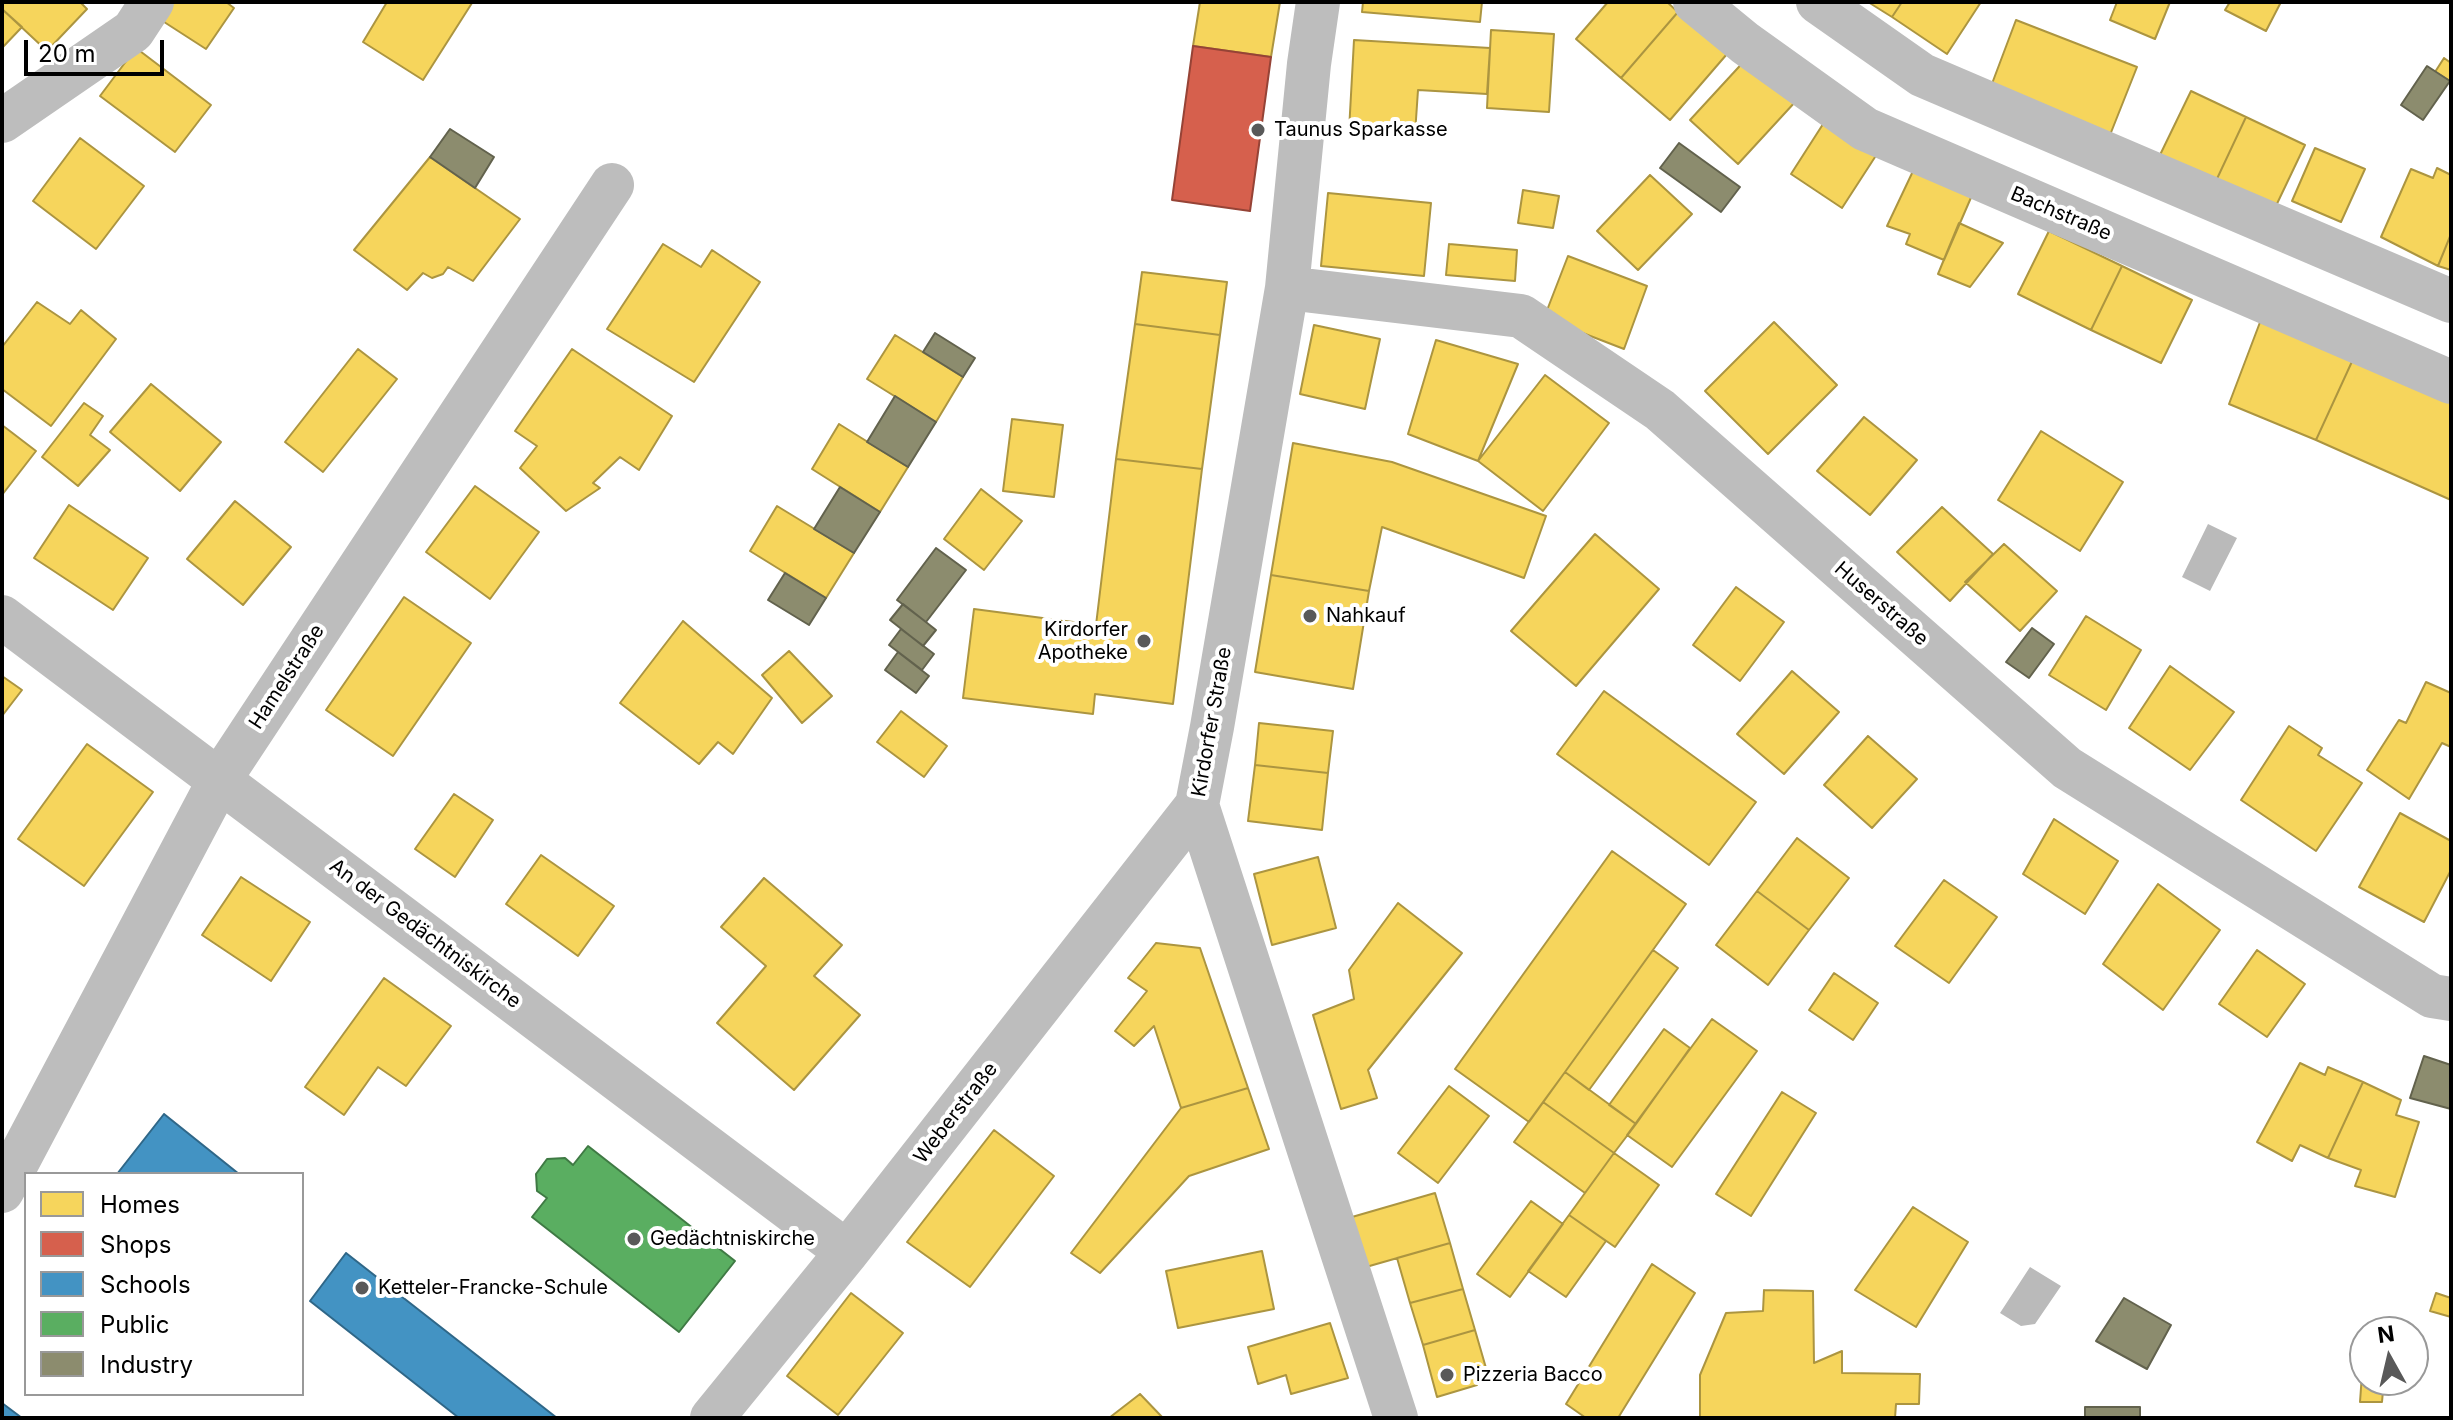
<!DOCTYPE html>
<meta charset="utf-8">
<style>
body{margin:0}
#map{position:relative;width:2453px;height:1420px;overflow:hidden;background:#fff;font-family:Inter,sans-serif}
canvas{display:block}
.frame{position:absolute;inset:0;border:4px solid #000;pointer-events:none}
.legend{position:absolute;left:24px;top:1172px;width:280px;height:224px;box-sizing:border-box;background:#fff;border:2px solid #999;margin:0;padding:10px 14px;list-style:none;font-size:24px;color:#000}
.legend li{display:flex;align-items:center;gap:16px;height:40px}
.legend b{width:40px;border:2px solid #999}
.north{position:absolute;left:2349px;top:1316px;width:80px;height:80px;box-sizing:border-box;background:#fff;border:2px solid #999;border-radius:50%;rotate:352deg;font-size:22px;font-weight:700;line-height:32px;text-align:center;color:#000}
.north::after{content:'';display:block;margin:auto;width:28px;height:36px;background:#595959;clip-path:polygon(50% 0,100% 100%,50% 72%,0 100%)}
.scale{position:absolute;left:24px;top:40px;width:140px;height:36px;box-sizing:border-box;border:4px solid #000;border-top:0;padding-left:10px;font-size:24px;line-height:28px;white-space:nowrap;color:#000;-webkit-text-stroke:6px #fff;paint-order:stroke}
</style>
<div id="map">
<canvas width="2453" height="1420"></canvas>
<div class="frame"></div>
<ul class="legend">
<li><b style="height:22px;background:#f6d55c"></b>Homes</li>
<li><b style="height:22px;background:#d6604d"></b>Shops</li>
<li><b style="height:22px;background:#4393c3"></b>Schools</li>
<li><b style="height:22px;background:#5aae61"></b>Public</li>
<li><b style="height:22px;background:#8c8c6e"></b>Industry</li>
</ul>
<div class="north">N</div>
<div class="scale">20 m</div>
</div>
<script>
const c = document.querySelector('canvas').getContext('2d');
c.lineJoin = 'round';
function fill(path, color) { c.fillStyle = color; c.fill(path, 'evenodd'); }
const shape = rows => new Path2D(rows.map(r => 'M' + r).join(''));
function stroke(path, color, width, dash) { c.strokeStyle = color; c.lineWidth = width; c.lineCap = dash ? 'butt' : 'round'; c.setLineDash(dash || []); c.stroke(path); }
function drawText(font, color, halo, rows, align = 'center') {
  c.font = font + ' Inter,sans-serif'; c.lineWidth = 8; c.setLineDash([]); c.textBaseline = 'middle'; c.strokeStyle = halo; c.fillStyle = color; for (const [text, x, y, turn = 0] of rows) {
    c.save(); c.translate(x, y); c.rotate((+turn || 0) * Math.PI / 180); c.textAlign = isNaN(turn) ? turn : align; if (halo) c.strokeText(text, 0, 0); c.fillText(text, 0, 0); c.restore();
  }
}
fill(shape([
 [2208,524,2237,538,2210,591,2182,577],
 [2030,1267,2061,1286,2035,1324,2021,1326,2000,1313]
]), '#bababa');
const homes = shape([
 [2,2,80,2,87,9,47,51,2,9,2,2],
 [172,2,226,2,234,8,206,49,161,20,172,2],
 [387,2,472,3,423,80,363,42,387,2],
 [1200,2,1280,2,1271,57,1193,46,1200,2],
 [1363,2,1482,2,1480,22,1362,12,1363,2],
 [1608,2,1667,2,1678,12,1621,78,1576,39,1608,2],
 [1868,2,1902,2,1892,17,1868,2],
 [1902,2,1981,2,1947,54,1892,17,1902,2],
 [2117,2,2170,2,2155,39,2110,20,2117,2],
 [2230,2,2281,2,2266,31,2225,10,2230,2],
 [2,9,22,27,2,48,2,9],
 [1678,12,1727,54,1670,120,1621,78,1678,12],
 [2016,20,2137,67,2110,135,1990,89,2016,20],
 [1491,30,1554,34,1549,112,1487,108,1491,30],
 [1354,40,1490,48,1487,94,1418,90,1415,134,1349,131,1354,40],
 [136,48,211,105,175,152,100,96,136,48],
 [1748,57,1796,101,1738,164,1690,120,1748,57],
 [2444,58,2451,63,2450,81,2435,72,2444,58],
 [2191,91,2246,117,2215,183,2159,157,2191,91],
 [2246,117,2305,145,2274,210,2215,183,2246,117],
 [1825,121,1877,154,1842,208,1791,174,1825,121],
 [80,138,144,186,96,249,33,201,80,138],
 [2315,148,2365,169,2341,222,2292,201,2315,148],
 [430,157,520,219,473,281,448,267,443,274,432,278,423,273,407,290,354,250,430,157],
 [2437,168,2451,175,2451,234,2438,266,2381,237,2411,169,2433,178,2437,168],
 [1914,169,1973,193,1944,260,1906,244,1910,234,1887,226,1914,169],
 [1650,175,1692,214,1638,270,1597,231,1650,175],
 [1523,190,1559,196,1553,228,1518,223,1523,190],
 [1328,193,1431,203,1424,276,1321,266,1328,193],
 [1959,223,2003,243,1970,287,1938,274,1959,223],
 [2049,231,2122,266,2091,330,2018,294,2049,231],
 [2451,234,2451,270,2438,266,2451,234],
 [663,244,701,267,712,250,760,282,694,382,607,329,663,244],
 [1449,244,1517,250,1515,281,1446,275,1449,244],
 [1568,256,1647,286,1624,349,1544,318,1568,256],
 [2122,266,2192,300,2161,363,2091,330,2122,266],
 [1142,272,1227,282,1220,335,1135,324,1142,272],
 [37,302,70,324,81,310,116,339,51,426,2,389,2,347,37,302],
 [2262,317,2355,355,2316,440,2229,404,2262,317],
 [1774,322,1837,385,1768,454,1705,391,1774,322],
 [1135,324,1220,335,1202,469,1116,459,1135,324],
 [1314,325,1380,339,1365,409,1300,394,1314,325],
 [895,335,963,377,936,422,867,379,895,335],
 [1436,340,1518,364,1478,461,1408,434,1436,340],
 [358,349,397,379,323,472,285,442,358,349],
 [572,349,672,416,639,470,620,457,593,483,600,488,566,511,520,468,537,446,515,431,572,349],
 [2355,355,2451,396,2451,500,2316,440,2355,355],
 [1545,375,1609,423,1543,511,1478,461,1545,375],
 [151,384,221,442,180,491,110,432,151,384],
 [84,403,103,416,90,435,110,450,78,486,42,457,84,403],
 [1864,417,1917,460,1870,515,1817,471,1864,417],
 [1012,419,1063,425,1054,497,1003,491,1012,419],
 [839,424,908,467,880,512,812,469,839,424],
 [2,425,36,451,2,495,2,425],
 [2041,431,2123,482,2080,551,1998,500,2041,431],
 [1293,443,1392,462,1546,516,1524,578,1382,527,1369,591,1271,575,1293,443],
 [1116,459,1202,469,1173,704,1095,694,1093,714,963,698,974,609,1096,625,1116,459],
 [475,486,539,532,490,599,426,552,475,486],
 [981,489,1022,521,984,570,944,539,981,489],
 [235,501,291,547,243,605,187,559,235,501],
 [69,505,148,558,113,610,34,558,69,505],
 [777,506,854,553,826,598,750,551,777,506],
 [1942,507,1993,554,1950,601,1897,552,1942,507],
 [1595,534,1659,589,1576,686,1511,631,1595,534],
 [2004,544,2057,591,2020,631,1965,582,2004,544],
 [1271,575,1369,591,1353,689,1255,672,1271,575],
 [1736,587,1784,622,1740,681,1693,645,1736,587],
 [404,597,471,643,393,756,326,710,404,597],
 [2086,616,2141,650,2106,710,2049,675,2086,616],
 [683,621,772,698,733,754,718,742,699,764,620,703,683,621],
 [789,651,832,696,802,723,762,675,789,651],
 [2170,666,2234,712,2190,770,2129,728,2170,666],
 [1792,671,1839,712,1784,774,1737,734,1792,671],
 [2,676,22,690,2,716,2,676],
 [2426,682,2451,693,2451,747,2442,743,2409,799,2367,770,2399,720,2406,723,2426,682],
 [1604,691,1756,802,1709,865,1557,754,1604,691],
 [901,711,947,746,924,777,877,742,901,711],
 [1259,723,1333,731,1328,773,1255,765,1259,723],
 [2289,726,2322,748,2318,755,2362,783,2316,851,2241,800,2289,726],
 [1868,736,1917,779,1872,828,1824,785,1868,736],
 [87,744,153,792,84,886,18,839,87,744],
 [1255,765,1328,773,1322,830,1248,821,1255,765],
 [454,794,493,820,455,877,415,849,454,794],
 [2400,813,2451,841,2451,870,2424,922,2359,887,2400,813],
 [2054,819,2118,861,2085,914,2023,874,2054,819],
 [1797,838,1849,878,1809,930,1757,891,1797,838],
 [1612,851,1686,904,1529,1122,1455,1069,1612,851],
 [541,855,614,906,578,956,506,904,541,855],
 [1318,857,1336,928,1272,945,1254,874,1318,857],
 [241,877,310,922,271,981,202,935,241,877],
 [764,878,842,945,814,976,860,1015,794,1090,717,1023,766,966,721,927,764,878],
 [1944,880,1997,917,1949,983,1895,946,1944,880],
 [2158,884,2220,930,2163,1010,2103,964,2158,884],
 [1757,891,1809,930,1768,985,1716,945,1757,891],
 [1398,903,1462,953,1368,1070,1377,1098,1341,1109,1313,1015,1354,999,1349,970,1398,903],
 [1156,943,1200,948,1248,1088,1181,1108,1154,1026,1134,1046,1115,1031,1147,991,1128,978,1156,943],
 [1653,950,1678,968,1589,1090,1565,1072,1653,950],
 [2257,950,2305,984,2267,1037,2219,1004,2257,950],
 [1834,973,1878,1003,1853,1040,1809,1010,1834,973],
 [384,978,451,1026,406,1086,378,1067,344,1115,305,1087,384,978],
 [1712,1019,1757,1051,1672,1167,1627,1135,1712,1019],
 [1664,1029,1690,1048,1636,1124,1609,1105,1664,1029],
 [2300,1063,2325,1075,2328,1067,2363,1082,2328,1158,2300,1145,2292,1161,2257,1142,2300,1063],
 [1565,1072,1636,1124,1614,1153,1543,1102,1565,1072],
 [2363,1082,2401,1100,2396,1115,2419,1122,2395,1197,2355,1186,2361,1170,2328,1158,2363,1082],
 [1449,1086,1489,1116,1438,1183,1398,1153,1449,1086],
 [1248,1088,1269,1149,1189,1176,1100,1273,1071,1253,1181,1108,1248,1088],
 [1782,1092,1816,1113,1751,1216,1716,1194,1782,1092],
 [1543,1102,1614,1153,1585,1193,1514,1142,1543,1102],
 [994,1130,1054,1176,970,1287,907,1242,994,1130],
 [1614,1153,1659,1185,1615,1247,1569,1215,1614,1153],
 [1435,1193,1450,1243,1366,1267,1352,1217,1435,1193],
 [1531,1201,1563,1224,1510,1297,1477,1274,1531,1201],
 [1913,1207,1968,1242,1916,1327,1855,1290,1913,1207],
 [1569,1215,1606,1241,1566,1297,1528,1271,1569,1215],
 [1450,1243,1463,1289,1410,1303,1397,1258,1450,1243],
 [1262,1251,1274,1309,1178,1328,1166,1271,1262,1251],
 [1652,1264,1695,1293,1618,1418,1586,1418,1566,1404,1652,1264],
 [1463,1289,1475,1330,1423,1345,1410,1303,1463,1289],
 [1764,1290,1813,1291,1814,1363,1842,1351,1842,1373,1920,1374,1919,1404,1896,1404,1895,1418,1700,1418,1700,1375,1726,1313,1763,1311,1764,1290],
 [851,1293,903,1333,838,1415,787,1376,851,1293],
 [2436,1293,2451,1298,2451,1317,2430,1311,2436,1293],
 [1330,1323,1348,1378,1291,1394,1286,1375,1258,1384,1248,1347,1330,1323],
 [1475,1330,1486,1368,1474,1373,1477,1385,1437,1397,1423,1345,1475,1330],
 [2362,1374,2365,1374,2365,1380,2384,1380,2382,1402,2360,1402,2362,1374],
 [1140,1394,1163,1418,1109,1418,1140,1394]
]);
fill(homes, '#f6d55c');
stroke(homes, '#ac9540', 2);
const shops = shape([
 [1193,46,1271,57,1250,211,1172,200,1193,46]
]);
fill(shops, '#d6604d');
stroke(shops, '#964336', 2);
const schools = shape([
 [164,1114,239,1174,117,1174,164,1114],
 [346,1253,557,1418,459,1418,310,1301,346,1253],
 [2,1403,22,1418,2,1418,2,1403]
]);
fill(schools, '#4393c3');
stroke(schools, '#2f6788', 2);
const public = shape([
 [588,1146,735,1261,679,1332,532,1217,547,1198,537,1191,536,1174,547,1159,565,1158,573,1165,588,1146]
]);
fill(public, '#5aae61');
stroke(public, '#3f7a44', 2);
const industry = shape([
 [2427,66,2450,81,2423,120,2401,105,2427,66],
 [450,129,494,157,475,188,430,157,450,129],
 [1679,143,1740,187,1721,212,1660,168,1679,143],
 [935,333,975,358,963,377,923,352,935,333],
 [895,396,936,422,908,467,867,442,895,396],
 [840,487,880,512,854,553,814,529,840,487],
 [936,548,966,570,926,622,897,600,936,548],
 [785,573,826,598,809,625,768,600,785,573],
 [903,604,936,630,923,646,890,620,903,604],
 [2032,628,2054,644,2029,678,2006,662,2032,628],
 [901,629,934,654,922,670,889,645,901,629],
 [898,652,929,676,916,693,885,670,898,652],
 [2424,1056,2451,1065,2451,1109,2410,1098,2424,1056],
 [2124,1298,2171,1325,2147,1369,2096,1341,2124,1298],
 [2085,1407,2140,1407,2140,1418,2085,1418,2085,1407]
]);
fill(industry, '#8c8c6e');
stroke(industry, '#62624d', 2);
stroke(shape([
 [1318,2,1309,64,1287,288,1212,727,1197,805,1396,1418],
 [1695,2,1745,43,1865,129,2451,382],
 [1818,2,1922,75,2451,301],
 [2,121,133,31,152,2],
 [1287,288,1521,316,1660,410,2067,768,2432,996,2451,999],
 [2,617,847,1252],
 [2,1191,220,779,612,185],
 [712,1418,847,1252,1197,805]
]), '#bdbdbd', 44);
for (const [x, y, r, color] of [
 [1258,130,8,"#595959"],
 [1310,616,8,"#595959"],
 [1144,641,8,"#595959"],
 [634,1239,8,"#595959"],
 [362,1288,8,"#595959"],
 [1447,1375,8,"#595959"]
]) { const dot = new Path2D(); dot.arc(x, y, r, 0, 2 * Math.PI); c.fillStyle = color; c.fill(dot); stroke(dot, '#fff', 3); }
drawText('20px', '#000', '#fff', [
 ["Taunus Sparkasse",1274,130],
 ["Nahkauf",1326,616],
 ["Kirdorfer",1128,630,"right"],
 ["Apotheke",1128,653,"right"],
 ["Gedächtniskirche",650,1239],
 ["Ketteler-Francke-Schule",378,1288],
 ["Pizzeria Bacco",1463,1375]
], 'left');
drawText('20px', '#000', '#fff', [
 ["Bachstraße",2061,214,23],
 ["Huserstraße",1881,604,41],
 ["Hamelstraße",287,677,-57],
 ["Kirdorfer Straße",1212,722,-80],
 ["An der Gedächtniskirche",425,934,37],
 ["Weberstraße",956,1113,-52]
]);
</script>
